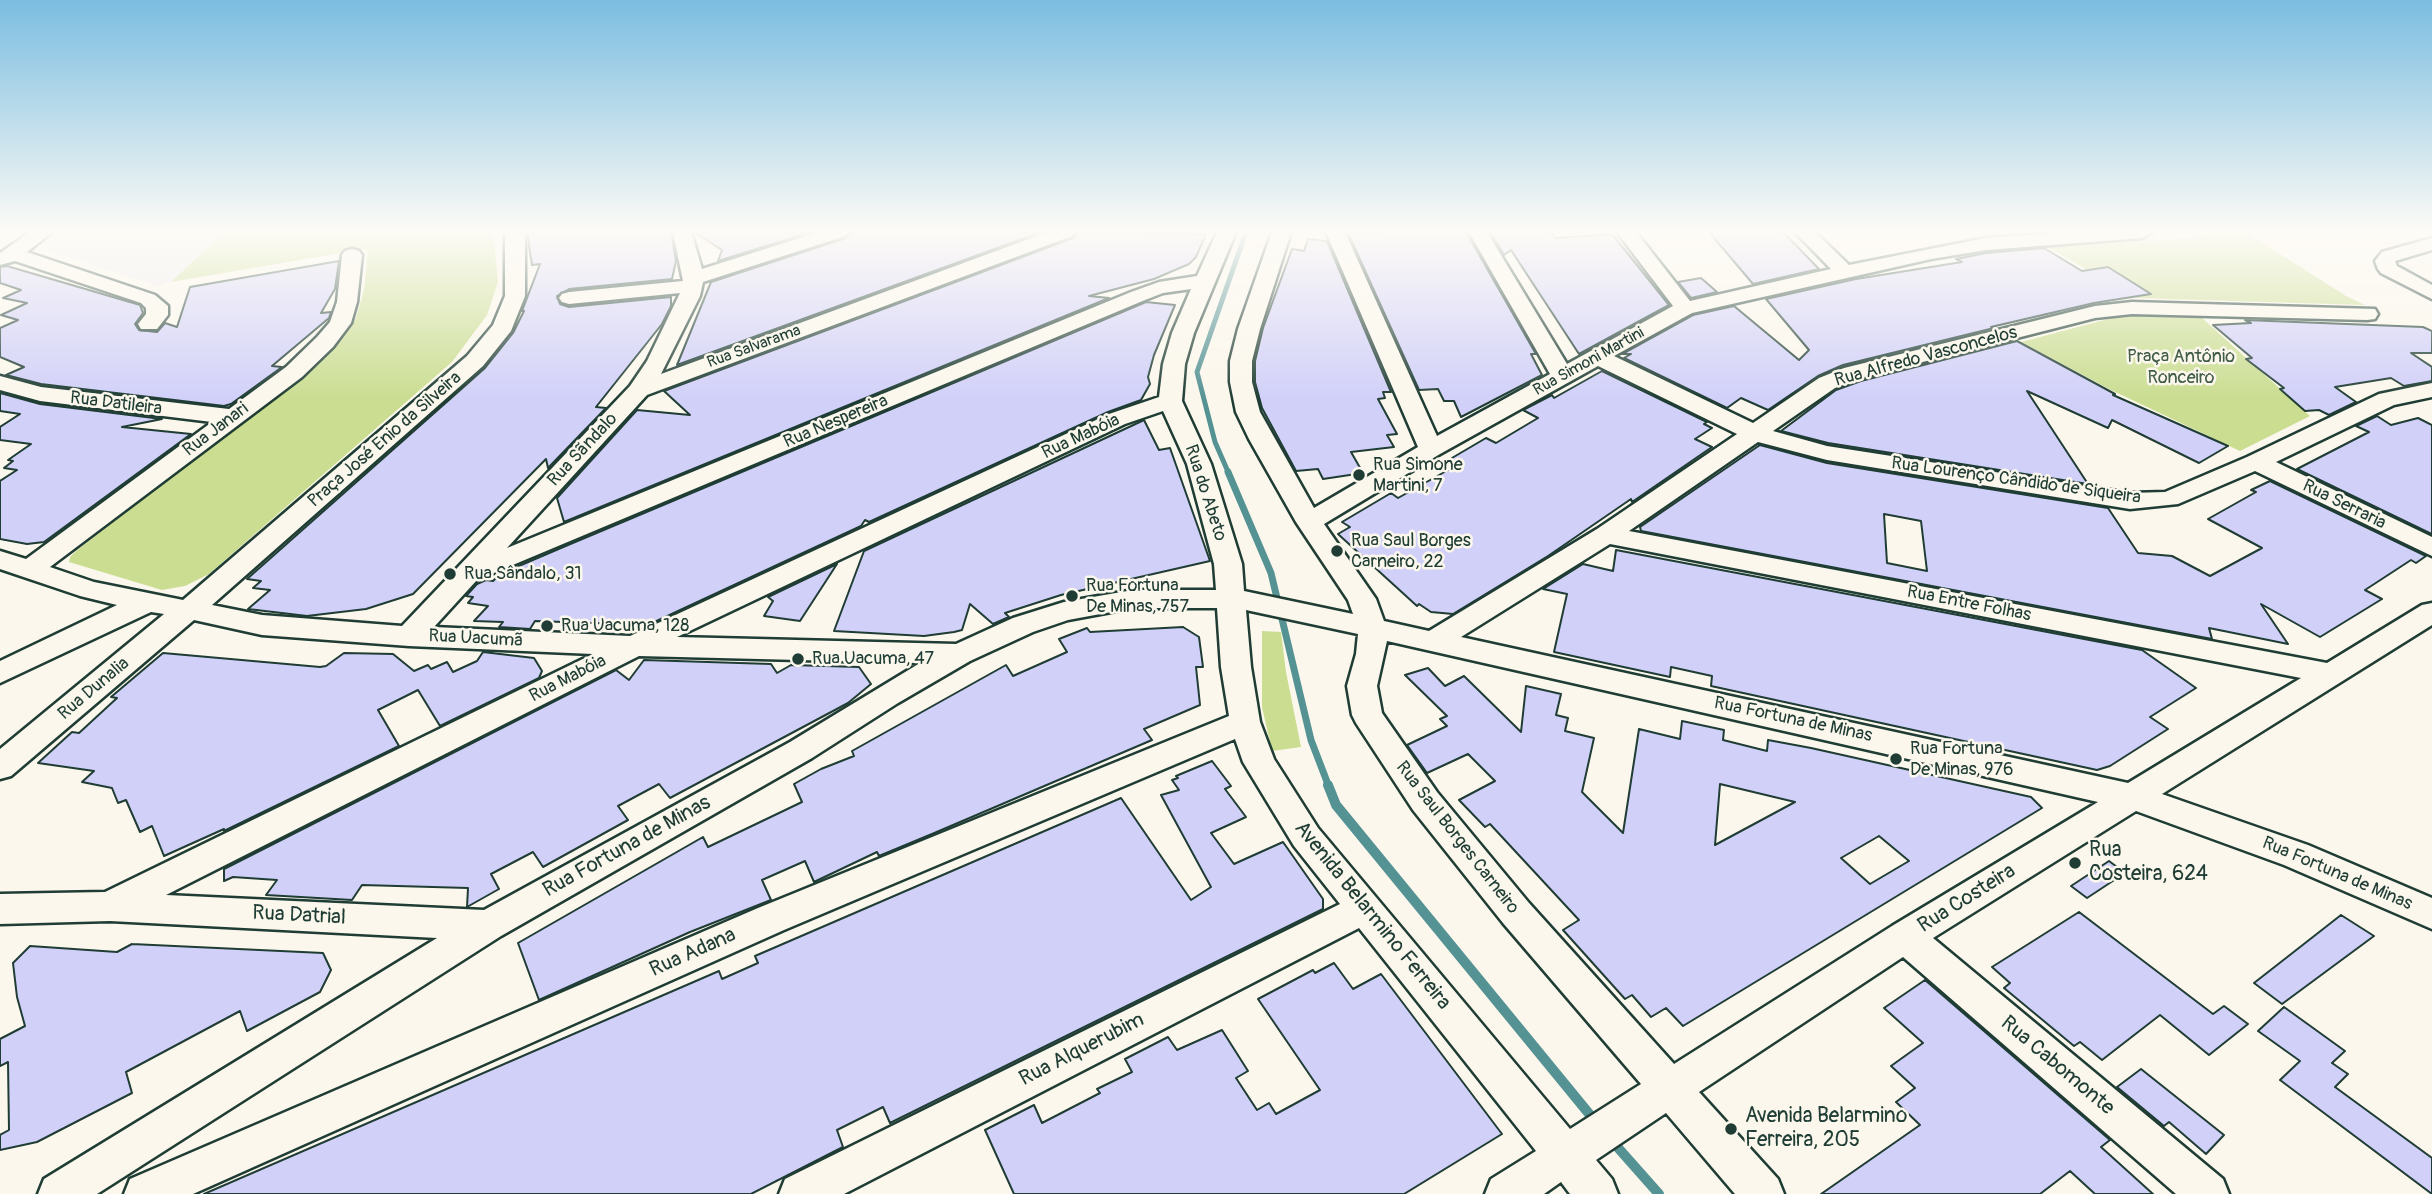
<!DOCTYPE html>
<meta charset="utf-8">
<style>
body{margin:0}
canvas{display:block;background:#fbf7ec}
</style>
<canvas width="2432" height="1194"></canvas>
<script>
const c = document.querySelector('canvas').getContext('2d');
c.lineJoin = 'round';
function fill(path, color) { c.fillStyle = color; c.fill(path, 'evenodd'); }
const shape = rows => new Path2D(rows.map(r => 'M' + r).join(''));
function stroke(path, color, width, dash) { c.strokeStyle = color; c.lineWidth = width; c.lineCap = dash ? 'butt' : 'round'; c.setLineDash(dash || []); c.stroke(path); }
function drawText(font, color, halo, rows, align = 'center') {
  c.font = font + ' Pangolin,sans-serif'; c.lineWidth = 5; c.setLineDash([]); c.textBaseline = 'middle'; c.strokeStyle = halo; c.fillStyle = color; for (const [text, x, y, turn = 0] of rows) {
    c.save(); c.translate(x, y); c.rotate((+turn || 0) * Math.PI / 180); c.textAlign = isNaN(turn) ? turn : align; if (halo) c.strokeText(text, 0, 0); c.fillText(text, 0, 0); c.restore();
  }
}
fill(shape([
 [60,232,224,232,171,282,158,286,40,248]
]), '#eeebf0');
fill(shape([
 [224,232,493,232,498,282,487,315,452,362,209,574,185,586,162,590,69,562,70,557,76,551,315,366,341,340,356,318,364,290,368,251,364,249,171,282],
 [2232,232,2245,232,2346,296,2365,305,2136,298,2046,246,2179,239],
 [2144,316,2201,317,2310,416,2240,451,2109,389,2021,342,2112,318],
 [1262,631,1281,632,1286,672,1301,747,1272,751,1262,707]
]), '#cadd91');
stroke(shape([
 [1229,474,1215,442,1197,372,1246,232]
]), '#559294', 5);
stroke(shape([
 [1228,472,1271,573,1311,740,1329,787]
]), '#559294', 7);
stroke(shape([
 [1328,785,1336,805,1595,1121],
 [1612,1141,1659,1194]
]), '#559294', 10);
const building = shape([
 [527,232,671,232,676,261,672,279,569,289,557,296,560,304,569,307,671,297,671,306,662,324,596,407,606,408,548,468,546,459,413,594,366,609,307,616,248,609,270,590,253,588,261,581,247,579,485,368,513,333,524,311,522,311,540,264,532,265,527,232],
 [694,232,811,232,718,261,722,250,694,232],
 [851,232,1041,232,677,365,711,282,846,238,851,232],
 [1078,232,1206,234,1196,257,1189,264,1154,279,1089,296,1109,298,564,522,557,498,637,410,690,415,664,391,1073,238,1078,232],
 [1382,232,1466,232,1536,354,1531,354,1542,375,1461,417,1454,401,1444,401,1438,389,1419,390,1348,233,1382,232],
 [1490,232,1551,232,1555,238,1612,234,1669,305,1579,354,1511,250,1504,255,1490,232],
 [1709,232,1783,232,1819,269,1753,284,1709,232],
 [1308,239,1327,241,1391,392,1383,392,1385,398,1378,399,1397,434,1387,435,1394,447,1351,452,1363,473,1323,479,1318,469,1296,471,1262,408,1255,382,1255,361,1263,328,1292,249,1304,251,1308,239],
 [2044,248,2082,271,2108,267,2151,294,2094,303,1991,327,1994,328,1843,365,1818,376,1768,410,1741,398,1727,408,1624,358,1631,354,1622,354,1693,315,1734,306,1799,360,1809,350,1766,299,1856,279,1962,262,1956,259,1986,253,2044,248],
 [339,261,335,289,321,313,331,312,329,318,272,366,282,367,231,404,224,406,41,384,6,375,24,367,0,357,0,328,18,320,1,315,27,303,3,298,21,290,0,283,0,267,7,266,140,305,143,313,135,324,139,330,157,332,165,323,177,327,190,287,339,261],
 [1701,278,1717,292,1691,298,1678,282,1701,278],
 [1146,302,1175,305,1154,355,1148,377,1150,384,1141,400,1108,412,869,522,865,520,861,526,648,625,535,621,530,629,499,627,503,622,474,621,488,606,468,603,473,597,466,596,477,584,486,580,493,581,500,574,568,545,1146,302],
 [2245,320,2423,327,2432,331,2432,353,2411,353,2432,367,2432,381,2404,386,2391,378,2335,387,2356,402,2329,415,2319,410,2305,411,2280,389,2284,388,2246,359,2252,358,2213,325,2251,323,2245,320],
 [2017,341,2115,394,2113,395,2228,446,2199,463,2112,420,2108,428,2027,391,2088,484,1828,443,1781,431,1836,390,1861,381,2017,341],
 [1602,371,1707,422,1704,424,1712,428,1695,439,1712,447,1632,502,1631,499,1548,556,1453,614,1431,612,1419,604,1417,606,1338,534,1350,527,1342,522,1391,493,1398,498,1448,470,1440,465,1486,438,1496,443,1538,418,1523,410,1552,395,1554,398,1602,371],
 [0,393,40,404,162,419,122,427,191,434,44,542,27,544,0,539,0,481,17,470,4,468,13,461,8,460,31,444,0,440,0,427,20,414,0,411,0,393],
 [2377,416,2391,425,2418,418,2432,425,2432,534,2297,469,2369,432,2356,426,2377,416],
 [1144,420,1159,450,1170,448,1210,561,1061,595,1005,613,1009,617,993,624,970,604,962,630,954,632,924,636,834,631,864,551,1144,420],
 [1760,445,1827,463,2108,508,2138,553,2172,556,2210,576,2262,548,2208,519,2256,492,2251,490,2270,481,2426,556,2416,563,2411,560,2365,590,2382,599,2320,637,2261,604,2288,644,2209,628,2212,639,1641,531,1640,527,1760,445],
 [1884,514,1921,521,1927,571,1887,563,1884,514],
 [1616,550,2142,650,2196,688,2150,717,2168,729,2110,766,2097,770,1711,686,1712,676,1671,667,1670,677,1554,652,1567,594,1543,589,1583,564,1613,571,1616,550],
 [837,564,800,621,764,616,773,601,768,597,837,564],
 [1183,627,1199,637,1203,667,1196,667,1200,705,1144,729,1152,740,932,834,879,856,877,852,814,882,805,861,762,880,771,900,690,932,539,1000,518,943,703,837,708,847,802,802,794,784,821,769,854,756,852,751,1006,665,1013,676,1067,652,1059,639,1087,628,1090,632,1183,627],
 [483,652,534,658,542,671,539,678,440,726,418,690,378,710,399,746,224,831,224,829,164,856,152,826,140,832,126,800,118,803,112,788,82,782,94,771,38,763,72,732,79,733,117,698,111,697,163,653,320,667,326,666,344,653,393,654,414,671,428,665,431,669,447,662,453,672,477,661,483,652],
 [644,660,771,664,777,673,791,665,859,667,871,684,848,703,670,798,659,784,618,806,628,820,543,867,533,852,491,874,499,889,467,907,468,888,362,885,352,900,266,895,277,880,233,877,224,881,224,869,616,670,629,680,644,660],
 [1428,668,1445,686,1464,676,1521,732,1526,686,1561,694,1556,715,1568,718,1565,731,1594,738,1582,792,1623,833,1639,729,1680,739,1682,721,1724,730,1723,740,1767,751,1768,740,1811,748,2031,797,2042,808,1683,1026,1666,1008,1651,1017,1632,995,1625,999,1563,930,1579,920,1490,824,1485,827,1459,800,1495,781,1468,754,1427,773,1407,745,1447,726,1440,719,1447,716,1405,675,1428,668],
 [1720,784,1795,802,1715,845,1720,784],
 [1879,836,1909,861,1870,884,1841,858,1879,836],
 [1212,761,1231,786,1225,789,1246,817,1211,833,1234,864,1283,842,1323,899,1323,909,890,1123,883,1107,837,1130,843,1147,751,1194,204,1194,719,971,722,979,758,963,755,956,1121,798,1191,900,1211,887,1161,795,1179,790,1172,780,1178,778,1176,776,1212,761],
 [2109,861,2125,873,2087,898,2071,886,2109,861],
 [2079,912,2213,1014,2224,1006,2248,1024,2209,1055,2160,1015,2102,1060,2080,1042,2074,1046,2004,988,2010,983,1992,967,2079,912],
 [2341,915,2374,936,2282,1004,2254,983,2341,915],
 [132,944,323,953,331,970,320,992,247,1031,240,1011,126,1072,132,1093,37,1142,0,1150,0,1135,9,1130,8,1062,0,1066,0,1039,25,1026,17,997,13,963,30,946,117,952,132,944],
 [1334,963,1353,989,1381,974,1502,1134,1404,1194,1014,1194,985,1130,1034,1105,1042,1123,1100,1093,1097,1089,1132,1072,1125,1059,1168,1037,1177,1050,1222,1030,1248,1071,1236,1078,1257,1110,1269,1103,1276,1114,1320,1090,1258,999,1313,970,1315,973,1334,963],
 [1925,980,2110,1140,2101,1147,2153,1194,2095,1194,2070,1171,2040,1194,1821,1194,1920,1125,1896,1102,1915,1088,1891,1066,1923,1043,1884,1008,1925,980],
 [2284,1007,2345,1051,2332,1063,2348,1074,2335,1087,2432,1158,2432,1194,2280,1080,2300,1061,2258,1031,2284,1007],
 [2141,1069,2224,1135,2206,1154,2169,1122,2164,1126,2117,1087,2141,1069]
]);
fill(building, '#d1d0f9');
stroke(building, '#1f3d34', 2);
const minor = shape([
 [30,232,52,232,27,252,155,295,168,306,168,315,157,329,141,329,138,324,146,314,146,308,141,303,15,261,0,265,0,253,30,232],
 [505,232,525,232,525,296,511,331,483,366,212,605,262,615,402,626,630,386,647,361,680,293,569,304,562,302,559,298,562,294,569,292,683,281,673,232,691,232,702,269,819,232,848,232,845,236,703,282,700,296,661,374,1048,232,1075,232,1072,236,647,395,507,548,1131,292,1159,282,1197,276,1217,232,1236,232,1194,333,1185,364,1182,401,1211,464,1242,564,1244,591,1353,614,1348,600,1296,522,1249,439,1236,412,1230,382,1230,361,1238,329,1272,232,1291,232,1260,329,1252,361,1252,382,1260,412,1314,508,1418,447,1326,232,1345,232,1437,436,1550,374,1469,232,1487,232,1567,364,1673,306,1617,232,1636,232,1690,301,1831,269,1795,232,1815,232,1849,265,1986,238,2071,232,2152,232,2142,238,1986,250,1931,259,1692,313,1614,356,1753,423,1819,378,1844,368,2095,306,2132,302,2375,309,2378,314,2375,319,2367,320,2132,314,2095,318,1860,378,1835,388,1773,431,1827,446,2130,493,2165,492,2247,457,2379,394,2432,383,2432,397,2394,405,2276,462,2432,537,2432,556,2255,471,2178,504,2130,509,1827,460,1758,442,1629,531,2327,663,2422,605,2432,603,2432,625,2162,794,2308,845,2432,898,2432,929,2284,865,2136,811,1933,938,2223,1179,2229,1194,2176,1194,1903,957,1699,1092,1778,1179,1784,1194,1735,1194,1666,1113,1596,1160,1612,1179,1618,1194,1570,1194,1561,1182,1544,1194,1485,1194,1491,1179,1536,1151,1359,928,844,1194,779,1194,785,1179,1340,904,1294,846,1243,762,1235,739,784,930,193,1194,124,1194,130,1179,758,908,1229,716,1221,667,1217,608,1133,608,1068,620,1033,632,970,661,898,703,812,758,501,936,97,1194,38,1194,44,1179,437,938,110,921,0,924,0,894,105,892,593,654,409,646,262,635,194,620,11,776,0,779,0,749,164,614,151,612,0,683,0,661,117,605,80,596,0,569,0,551,26,559,212,422,40,401,0,390,0,376,41,387,229,409,286,367,317,337,330,322,337,302,342,255,345,251,352,249,359,251,362,255,357,302,351,323,333,347,302,377,50,567,94,582,183,600,467,356,493,325,505,296,505,232],
 [1191,289,1172,333,1163,364,1159,397,1109,414,630,636,434,627,477,580,1145,300,1163,293,1191,289],
 [1598,366,1737,434,1597,529,1429,631,1384,621,1376,599,1324,524,1440,454,1598,366],
 [1163,411,1187,464,1214,564,1216,590,1133,590,1064,602,1013,618,956,644,677,637,1125,424,1163,411],
 [1610,544,2301,678,2128,783,1461,637,1610,544],
 [1246,610,1358,634,1356,654,1347,686,1352,715,1356,723,1413,810,1503,923,1641,1084,1570,1129,1318,828,1274,759,1260,722,1251,667,1246,610],
 [1387,641,2098,802,1892,926,1674,1064,1529,903,1437,792,1382,713,1377,686,1387,641],
 [639,656,920,663,790,742,484,910,166,895,639,656],
 [2432,238,2432,250,2395,261,2397,266,2432,285,2432,299,2381,273,2378,269,2375,261,2382,252,2432,238]
]);
stroke(minor, '#1f3d34', 5);
fill(minor, '#fbf7ec');
const sky = c.createLinearGradient(0, 0, 0, 399);
sky.addColorStop(0, '#7bbde0');
sky.addColorStop(0.58, '#fdfbf6');
sky.addColorStop(1, '#fdfbf600');
c.fillStyle = sky;
c.fillRect(0, 0, 2432, 399);
for (const [x, y, r, color] of [
 [1359,475,7,"#1f3d34"],
 [1337,551,7,"#1f3d34"],
 [450,574,7,"#1f3d34"],
 [1072,596,7,"#1f3d34"],
 [547,626,7,"#1f3d34"],
 [798,659,7,"#1f3d34"],
 [1896,759,7,"#1f3d34"],
 [2075,863,7,"#1f3d34"],
 [1731,1129,7,"#1f3d34"]
]) { const dot = new Path2D(); dot.arc(x, y, r, 0, 2 * Math.PI); c.fillStyle = color; c.fill(dot); stroke(dot, '#fbf7ec', 2.5); }
drawText('16px', '#1f3d34', '#fbf7ec', [
 ["Rua Salvarama",754,347,-20],
 ["Rua Simoni Martini",1589,362,-29]
]);
drawText('18px', '#1f3d34', '#fbf7ec', [
 ["Rua Alfredo Vasconcelos",1926,357,-15],
 ["Rua Datileira",116,404,7],
 ["Rua Nespereira",836,422,-23],
 ["Rua Janari",216,430,-37],
 ["Rua Mabóia",1081,437,-25],
 ["Praça José Enio da Silveira",385,440,-41],
 ["Rua Sãndalo",583,450,-47],
 ["Rua Lourenço Cândido de Siqueira",2016,481,8],
 ["Rua do Abeto",1205,493,72],
 ["Rua Serraria",2344,505,26],
 ["Rua Entre Folhas",1969,604,11],
 ["Rua Uacumã",476,639,3],
 ["Rua Mabóia",568,679,-27],
 ["Rua Dunalia",94,689,-40],
 ["Rua Fortuna de Minas",1793,720,12],
 ["Rua Saul Borges Carneiro",1457,838,52],
 ["Rua Fortuna de Minas",2337,874,23]
]);
drawText('18px', '#415d47', '#fbf7ec', [
 ["Praça Antônio",2181,357],
 ["Ronceiro",2181,378]
]);
drawText('18px', '#1f3d34', '#fbf7ec', [
 ["Rua Simone",1373,465],
 ["Martini, 7",1373,486],
 ["Rua Saul Borges",1351,541],
 ["Carneiro, 22",1351,562],
 ["Rua Sândalo, 31",464,574],
 ["Rua Fortuna",1086,586],
 ["De Minas, 757",1086,607],
 ["Rua Uacuma, 128",561,626],
 ["Rua Uacuma, 47",812,659],
 ["Rua Fortuna",1910,749],
 ["De Minas, 976",1910,770]
], 'left');
drawText('21px', '#1f3d34', '#fbf7ec', [
 ["Rua Fortuna de Minas",627,847,-29],
 ["Rua Costeira",1967,899,-32],
 ["Rua Datrial",299,916,3],
 ["Avenida Belarmino Ferreira",1372,916,51],
 ["Rua Adana",693,953,-24],
 ["Rua Alquerubim",1082,1050,-27],
 ["Rua Cabomonte",2057,1066,40]
]);
drawText('21px', '#1f3d34', '#fbf7ec', [
 ["Rua",2089,851],
 ["Costeira, 624",2089,875],
 ["Avenida Belarmino",1745,1117],
 ["Ferreira, 205",1745,1141]
], 'left');
</script>
